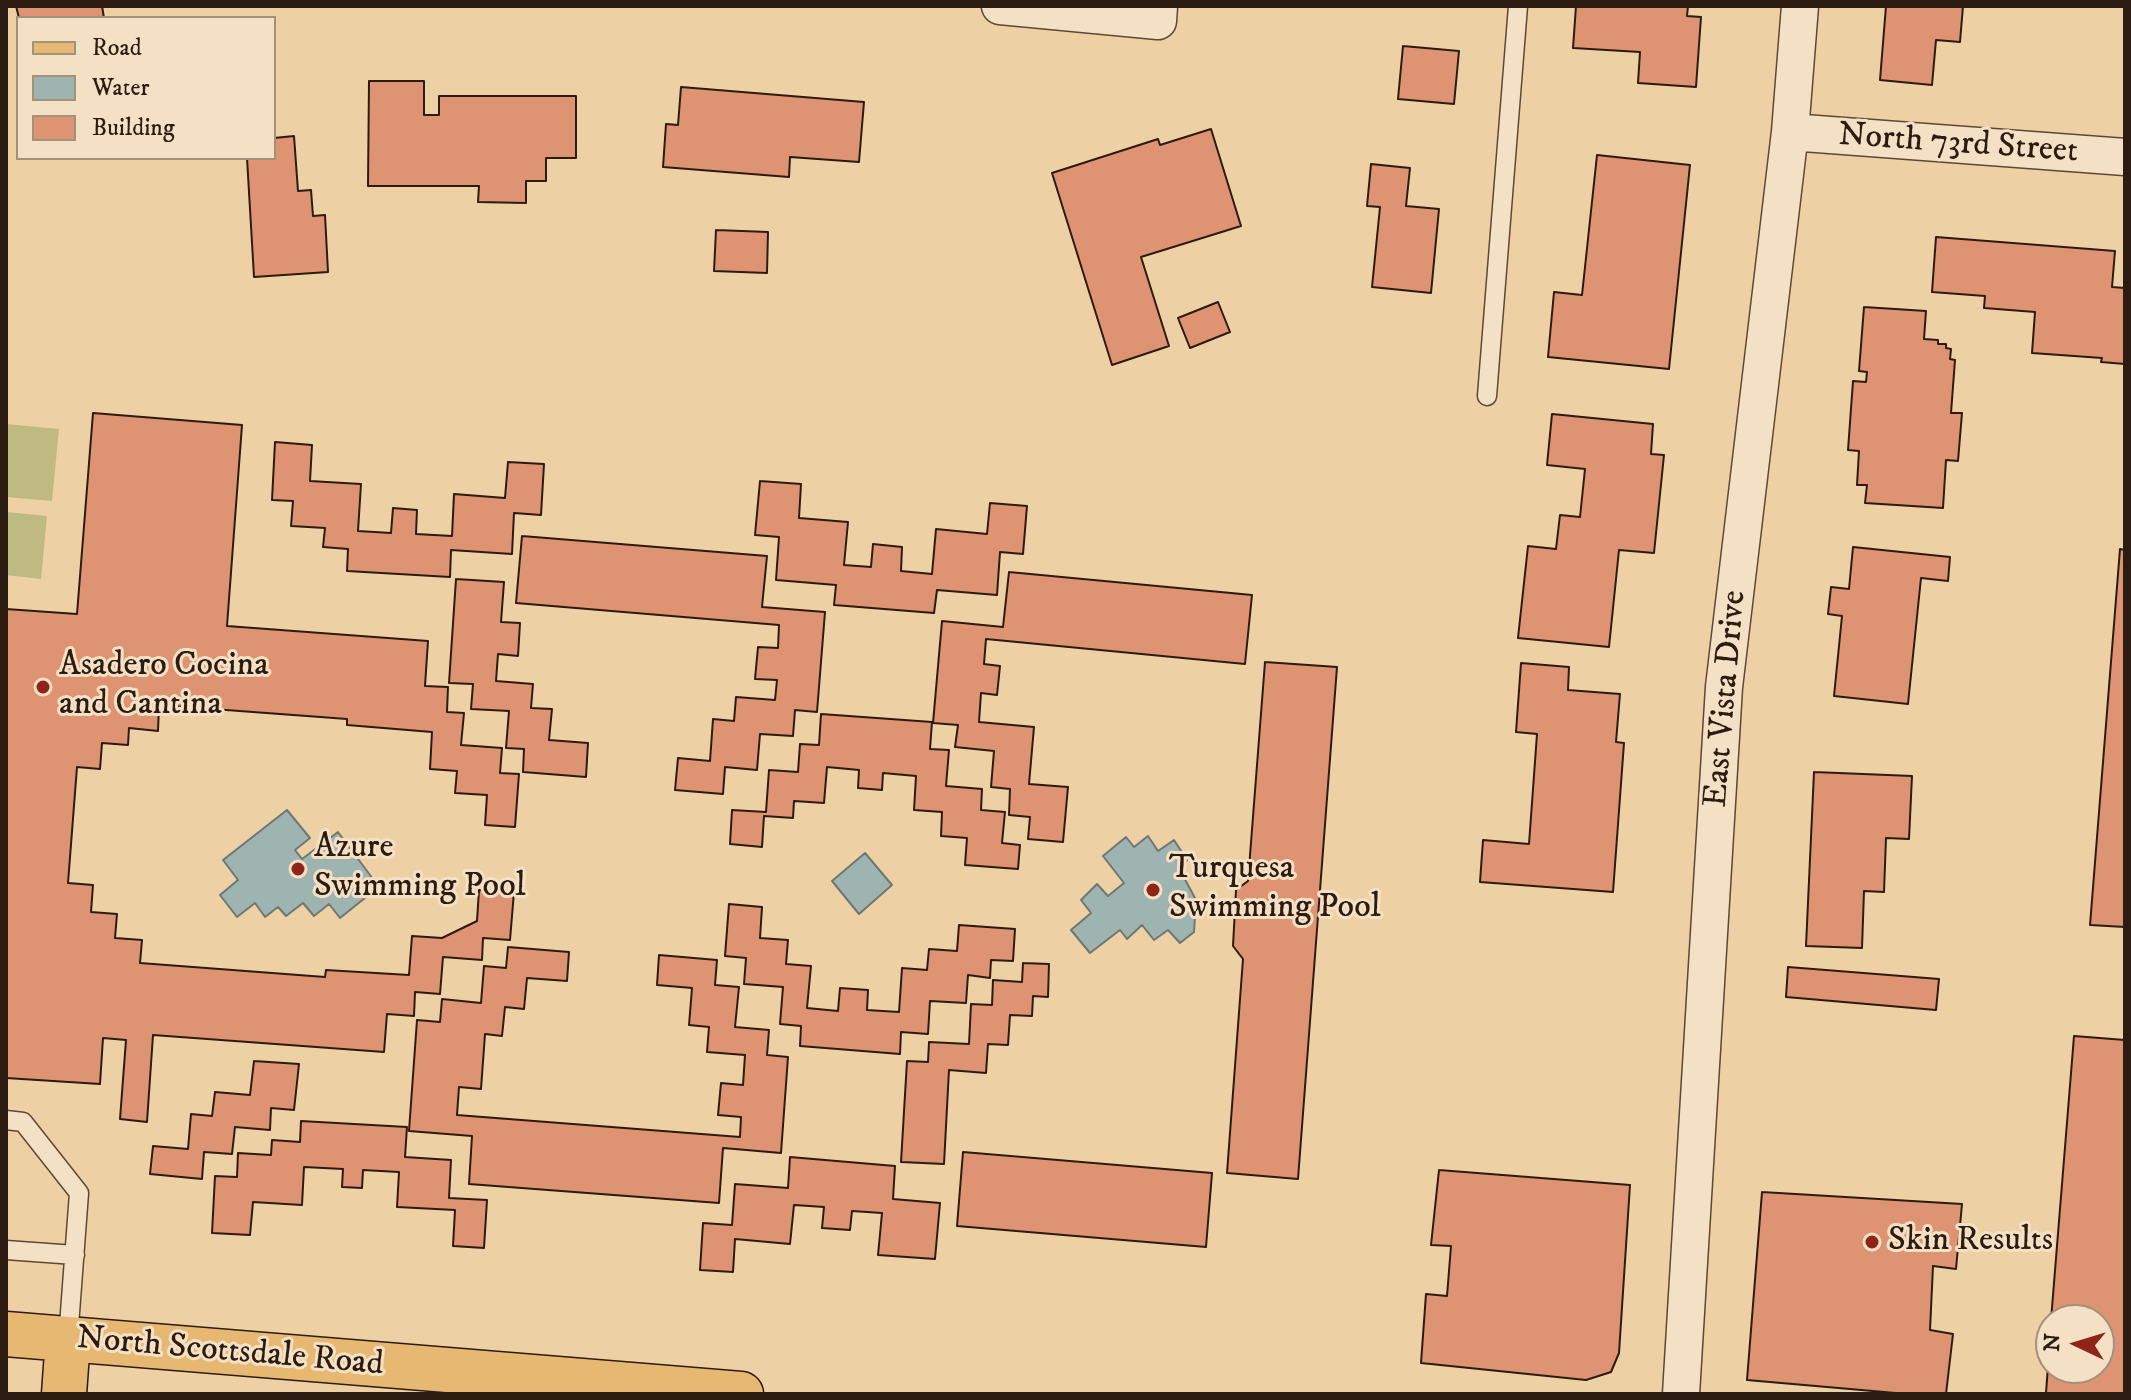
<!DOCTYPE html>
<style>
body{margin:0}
#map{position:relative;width:2131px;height:1400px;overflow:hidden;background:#eed0a5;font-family:"IM FELL DW Pica",serif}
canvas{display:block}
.frame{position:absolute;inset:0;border:8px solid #2c1b10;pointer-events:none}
.legend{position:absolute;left:16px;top:16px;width:260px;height:144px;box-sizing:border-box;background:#f4e0c4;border:2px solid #a4917c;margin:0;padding:10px 14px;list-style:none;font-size:24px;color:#2c1b10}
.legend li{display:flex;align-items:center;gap:16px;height:40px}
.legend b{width:40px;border:2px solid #a4917c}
.north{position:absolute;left:2035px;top:1304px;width:80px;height:80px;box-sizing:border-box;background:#f4e0c4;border:2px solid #a4917c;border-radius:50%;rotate:274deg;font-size:22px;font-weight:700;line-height:32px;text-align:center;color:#2c1b10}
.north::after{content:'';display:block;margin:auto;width:28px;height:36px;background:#8f2418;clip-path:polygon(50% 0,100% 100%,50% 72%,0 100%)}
</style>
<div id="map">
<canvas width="2131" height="1400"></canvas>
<div class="frame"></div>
<ul class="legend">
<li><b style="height:10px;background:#e7b872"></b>Road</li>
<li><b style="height:22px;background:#9db4b1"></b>Water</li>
<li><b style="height:22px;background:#de9372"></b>Building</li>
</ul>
<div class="north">N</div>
</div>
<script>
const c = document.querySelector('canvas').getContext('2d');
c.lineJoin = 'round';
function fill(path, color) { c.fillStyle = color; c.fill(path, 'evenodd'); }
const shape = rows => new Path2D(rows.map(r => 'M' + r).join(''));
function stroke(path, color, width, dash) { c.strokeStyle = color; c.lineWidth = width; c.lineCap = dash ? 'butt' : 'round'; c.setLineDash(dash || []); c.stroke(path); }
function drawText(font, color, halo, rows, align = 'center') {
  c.font = font + ' "IM FELL DW Pica",serif'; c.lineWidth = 6; c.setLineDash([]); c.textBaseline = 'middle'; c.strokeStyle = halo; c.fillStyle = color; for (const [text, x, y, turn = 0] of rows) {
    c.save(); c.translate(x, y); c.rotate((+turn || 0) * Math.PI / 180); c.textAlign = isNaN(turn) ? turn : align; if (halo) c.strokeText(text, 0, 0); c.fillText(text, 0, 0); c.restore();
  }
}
fill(shape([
 [6,424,59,429,52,501,6,497],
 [6,512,47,516,41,579,6,575]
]), '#bfb982');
const water = shape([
 [287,810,310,838,295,850,302,859,338,832,373,879,364,886,370,894,340,918,329,904,314,916,303,903,286,916,278,907,265,917,255,903,237,917,220,895,238,880,223,860,287,810],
 [1148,836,1158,851,1174,840,1187,860,1180,870,1196,900,1194,932,1180,943,1168,930,1154,940,1142,925,1127,939,1120,930,1090,953,1071,930,1091,913,1081,900,1097,884,1108,896,1124,883,1103,856,1126,837,1134,847,1148,836],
 [865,853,892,885,859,914,832,881,865,853]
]);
fill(water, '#9db4b1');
stroke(water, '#707771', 2);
const building = shape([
 [16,6,102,6,104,18,19,18,16,6],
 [1576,6,1688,6,1687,16,1701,17,1696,87,1638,83,1640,52,1573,48,1576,6],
 [1886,6,1963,6,1960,42,1936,40,1932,85,1880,80,1886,6],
 [1403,46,1459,51,1454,104,1398,99,1403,46],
 [369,81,424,81,424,115,439,115,439,96,576,96,576,158,546,158,546,181,526,181,526,203,478,202,479,186,368,186,369,81],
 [681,87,864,102,859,162,790,157,789,177,663,167,666,124,678,125,681,87],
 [1211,129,1241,226,1141,257,1169,346,1112,365,1052,173,1158,139,1160,145,1211,129],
 [294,136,298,191,311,190,313,216,325,215,328,272,254,277,247,158,274,158,274,138,294,136],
 [1597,155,1690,165,1669,369,1548,357,1554,292,1582,295,1597,155],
 [1371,164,1410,168,1406,206,1439,209,1431,293,1372,287,1380,207,1367,206,1371,164],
 [716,230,768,232,767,273,714,271,716,230],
 [1936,237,2115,251,2112,287,2125,288,2125,364,2101,362,2102,358,2032,353,2035,312,1984,308,1985,296,1932,292,1936,237],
 [1218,302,1230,332,1190,348,1178,318,1218,302],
 [1864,307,1926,311,1924,339,1938,340,1938,344,1946,344,1946,348,1951,349,1950,359,1955,360,1951,413,1962,413,1958,461,1946,460,1943,508,1865,503,1867,485,1857,485,1859,451,1848,450,1853,381,1866,382,1867,372,1859,371,1864,307],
 [93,413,242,425,227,626,428,641,425,686,448,687,447,712,464,713,461,745,502,748,500,773,519,774,515,827,485,825,487,795,455,793,457,771,430,769,432,732,347,725,347,719,159,705,158,731,129,728,128,745,102,743,100,769,77,767,68,883,93,885,91,912,117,914,115,938,142,940,140,963,325,977,326,970,409,975,412,936,442,938,477,921,479,890,514,892,510,940,483,938,482,960,443,957,440,994,415,992,414,1016,387,1014,384,1052,153,1035,147,1122,120,1119,126,1040,103,1038,100,1084,6,1078,6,609,77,614,93,413],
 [1552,414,1653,424,1651,454,1664,455,1654,553,1619,550,1609,647,1518,638,1528,546,1556,549,1560,515,1580,517,1585,469,1547,465,1552,414],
 [275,442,312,445,310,481,361,484,358,531,391,533,393,508,417,510,416,534,452,536,454,494,505,498,508,462,544,464,541,515,514,513,512,554,451,550,450,577,347,571,348,549,323,547,325,528,291,526,293,501,272,500,275,442],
 [760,481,801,484,799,518,848,522,844,565,871,567,873,544,902,547,901,571,932,574,936,529,987,534,990,503,1027,506,1023,554,1000,552,997,595,937,590,934,613,834,605,836,585,776,580,779,537,755,535,760,481],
 [522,536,767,556,762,607,825,612,817,712,795,710,793,736,760,734,757,770,725,767,723,794,675,790,678,758,710,761,713,719,734,721,736,697,775,700,777,680,755,679,758,647,778,648,779,625,516,603,522,536],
 [1853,547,1950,557,1948,581,1921,578,1908,704,1834,696,1842,616,1828,614,1831,587,1849,589,1853,547],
 [2120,549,2125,550,2125,927,2090,925,2120,549],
 [1009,572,1252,595,1245,664,986,639,984,664,1000,666,997,695,981,693,979,722,1034,727,1029,784,1068,787,1063,842,1028,839,1030,817,1009,815,1010,789,991,787,994,751,955,747,958,725,933,723,942,621,1003,627,1009,572],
 [456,579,504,582,501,622,520,623,518,656,498,654,496,681,533,684,531,708,552,709,549,740,588,743,586,777,523,772,524,749,506,748,509,711,471,709,473,684,449,683,456,579],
 [1265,662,1337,667,1298,1179,1227,1173,1243,959,1233,946,1236,890,1248,881,1265,662],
 [1521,663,1569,667,1568,690,1620,694,1616,742,1624,743,1613,892,1480,882,1483,840,1529,844,1537,734,1516,732,1521,663],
 [821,714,932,722,930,749,949,750,946,786,982,789,981,810,1005,812,1002,843,1020,845,1018,869,965,865,967,838,941,836,942,812,914,810,916,776,883,773,882,790,858,788,859,770,827,767,824,803,794,801,793,818,764,816,762,847,730,844,732,810,766,812,769,770,798,772,800,744,819,745,821,714],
 [1814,772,1912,776,1909,839,1886,838,1884,892,1864,891,1862,948,1806,946,1814,772],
 [729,904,762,907,760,938,788,940,786,964,811,966,807,1008,838,1011,840,988,868,990,867,1010,899,1012,902,968,927,970,929,949,957,951,959,925,1015,929,1013,961,991,960,990,978,968,975,966,1003,930,1001,928,1034,901,1032,900,1054,800,1046,801,1026,780,1024,783,987,744,984,746,958,725,956,729,904],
 [508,947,569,952,567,981,527,978,524,1009,505,1007,502,1036,485,1034,481,1089,459,1087,457,1115,740,1137,741,1117,718,1115,721,1083,743,1085,745,1055,707,1052,709,1027,689,1025,692,988,657,985,659,955,717,960,715,985,739,987,735,1027,769,1030,767,1055,788,1057,781,1153,723,1148,719,1203,469,1184,472,1136,409,1131,417,1020,440,1022,442,999,481,1003,484,966,506,968,508,947],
 [1023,963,1049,964,1048,997,1033,996,1032,1016,1010,1015,1008,1045,988,1044,986,1073,949,1070,944,1164,901,1162,907,1061,928,1062,929,1042,969,1044,971,1004,992,1005,993,980,1022,982,1023,963],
 [1788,967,1939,979,1936,1010,1786,997,1788,967],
 [2074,1036,2125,1040,2125,1394,2046,1393,2051,1326,2051,1368,2099,1368,2099,1320,2051,1320,2074,1036],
 [254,1061,299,1064,294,1110,271,1108,270,1130,235,1127,232,1154,204,1152,202,1179,150,1174,153,1146,188,1149,191,1114,212,1116,215,1092,250,1095,254,1061],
 [301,1121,407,1127,405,1157,451,1160,449,1198,487,1200,484,1248,453,1246,455,1210,397,1207,399,1172,363,1170,362,1188,342,1187,343,1169,304,1167,302,1205,253,1202,250,1235,212,1233,215,1176,237,1177,238,1153,271,1155,272,1140,300,1142,301,1121],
 [963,1152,1212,1173,1206,1247,957,1226,963,1152],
 [790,1157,895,1166,893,1199,940,1203,935,1259,878,1255,882,1213,852,1211,850,1230,822,1228,824,1207,794,1205,790,1244,735,1239,733,1272,700,1270,703,1223,732,1225,735,1184,788,1188,790,1157],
 [1439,1170,1630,1185,1619,1353,1611,1372,1586,1380,1421,1363,1426,1294,1447,1296,1451,1246,1431,1245,1439,1170],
 [1762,1192,1962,1204,1956,1269,1933,1266,1930,1330,1953,1334,1946,1394,1907,1394,1747,1380,1762,1192]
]);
fill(building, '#de9372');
stroke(building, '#2c1b10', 2);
const service = shape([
 [1487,396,1518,6],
 [6,1120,23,1122,79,1193,68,1339],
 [6,1250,75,1255]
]);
const minor = shape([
 [1000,6,1158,21,1159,6],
 [1790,132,2125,157],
 [1681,1394,1724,687,1790,132,1800,6]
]);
const primary = shape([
 [6,1334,741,1394],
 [64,1394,68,1339]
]);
stroke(service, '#5c4835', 21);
stroke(minor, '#5c4835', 39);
stroke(primary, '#2c1b10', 47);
stroke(service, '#f4e0c4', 18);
stroke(minor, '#f4e0c4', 36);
stroke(primary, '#e7b872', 44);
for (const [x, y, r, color] of [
 [43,687,8,"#8f2418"],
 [298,869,8,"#8f2418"],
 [1153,890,8,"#8f2418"],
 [1872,1242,8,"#8f2418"]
]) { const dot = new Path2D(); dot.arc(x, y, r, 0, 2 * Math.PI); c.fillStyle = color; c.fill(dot); stroke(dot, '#f4e0c4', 3); }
drawText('34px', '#2c1b10', '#f4e0c4', [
 ["North 73rd Street",1958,145,4],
 ["East Vista Drive",1727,699,-85],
 ["North Scottsdale Road",230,1353,5]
]);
drawText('34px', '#2c1b10', '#f4e0c4', [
 ["Asadero Cocina",59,667],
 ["and Cantina",59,706],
 ["Azure",314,849],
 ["Swimming Pool",314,888],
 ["Turquesa",1169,870],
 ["Swimming Pool",1169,909],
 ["Skin Results",1888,1242]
], 'left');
</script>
